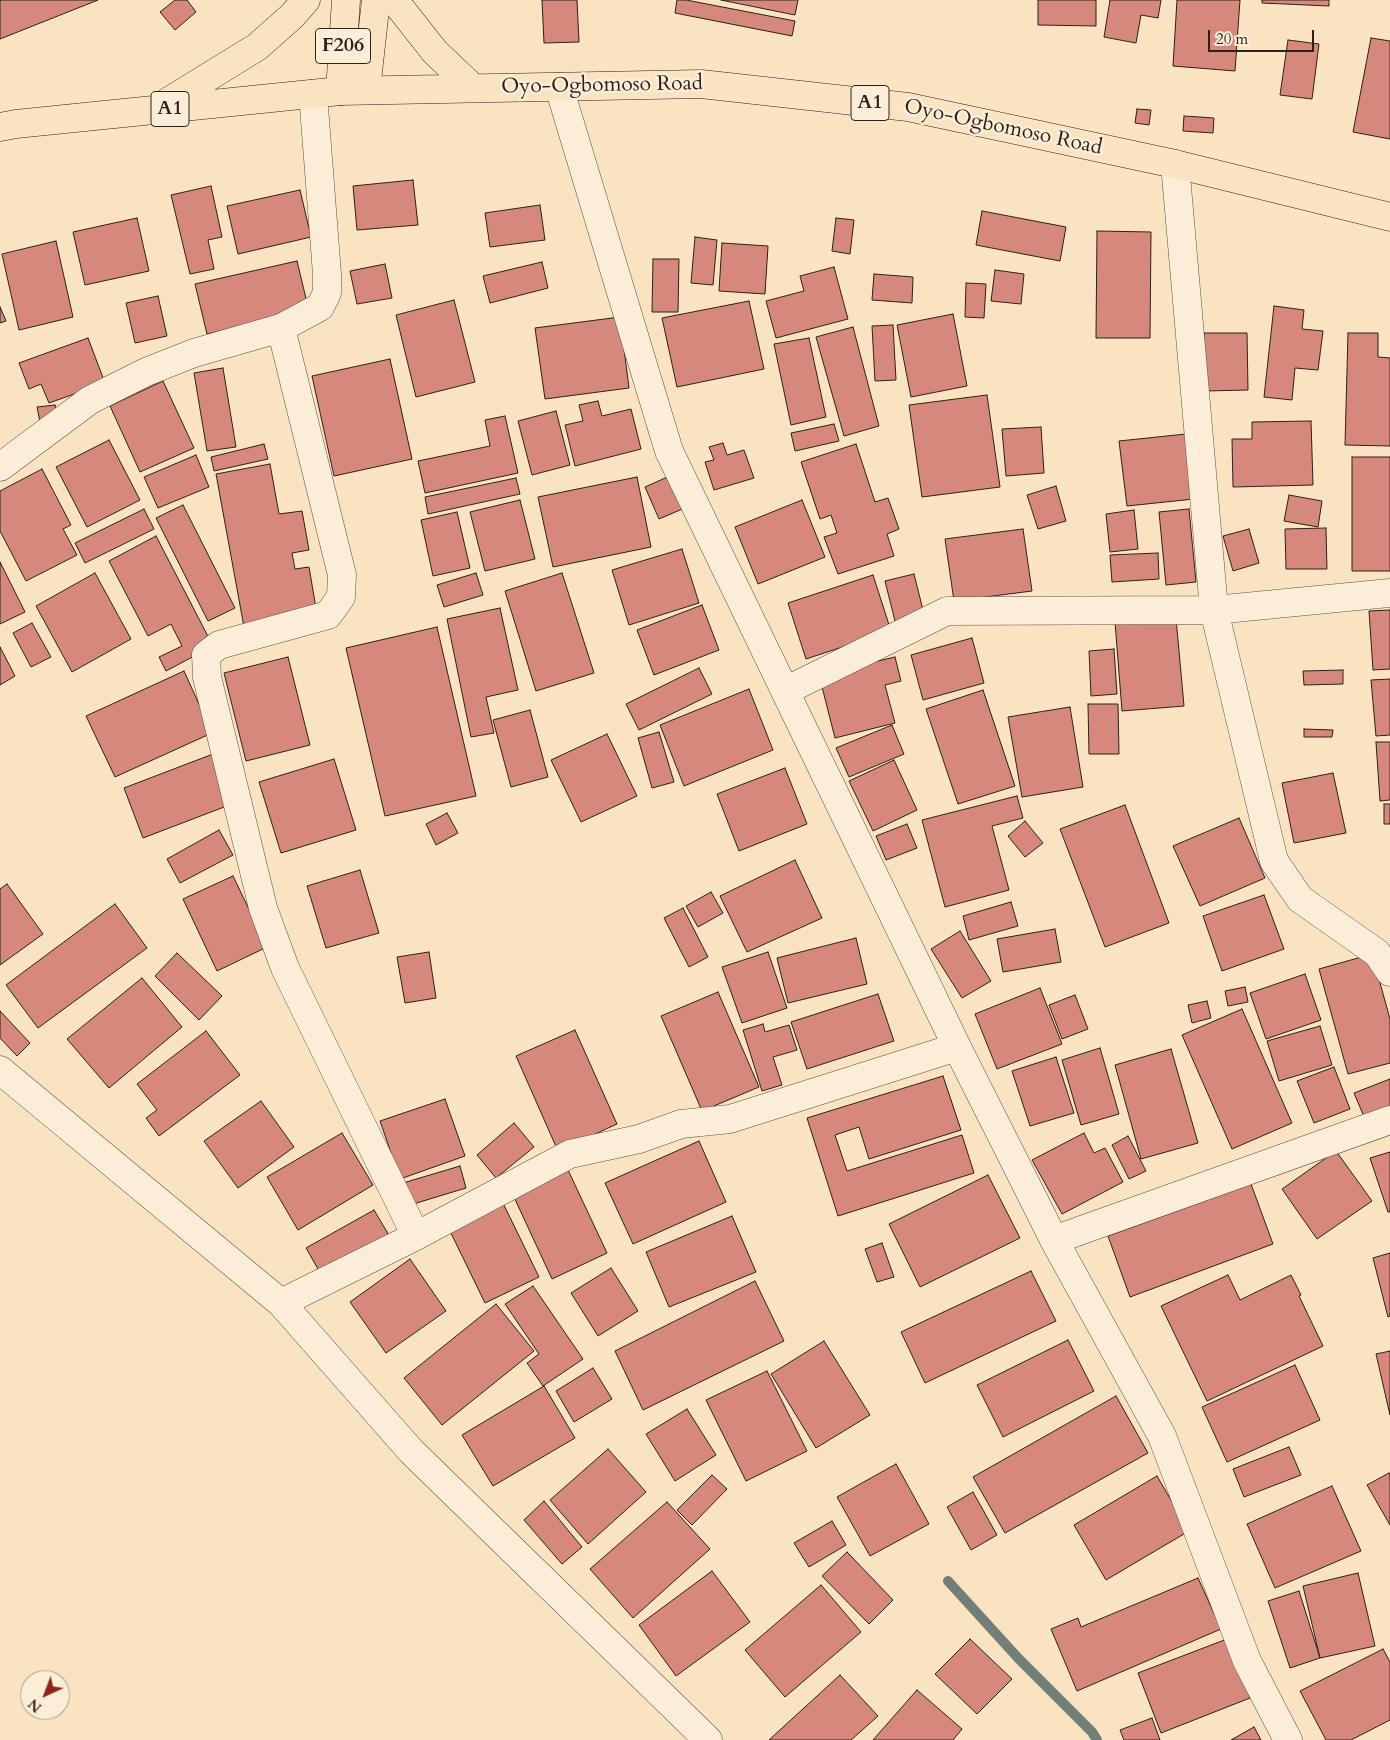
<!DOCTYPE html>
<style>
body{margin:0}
#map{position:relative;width:1390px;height:1740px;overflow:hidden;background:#f9e3c1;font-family:Cardo,serif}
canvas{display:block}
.north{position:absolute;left:20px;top:1670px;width:50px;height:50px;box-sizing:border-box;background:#fbedd7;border:1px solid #a99b8c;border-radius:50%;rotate:223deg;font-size:14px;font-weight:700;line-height:20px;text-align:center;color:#2d201b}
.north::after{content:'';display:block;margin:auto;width:18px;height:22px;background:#8f2418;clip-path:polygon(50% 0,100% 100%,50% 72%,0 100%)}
.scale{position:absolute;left:1208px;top:30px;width:106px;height:22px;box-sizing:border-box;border:2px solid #2d201b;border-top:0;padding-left:6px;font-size:15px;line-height:18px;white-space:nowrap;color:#2d201b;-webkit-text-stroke:4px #fbedd7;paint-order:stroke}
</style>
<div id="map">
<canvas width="1390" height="1740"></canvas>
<div class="north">N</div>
<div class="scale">20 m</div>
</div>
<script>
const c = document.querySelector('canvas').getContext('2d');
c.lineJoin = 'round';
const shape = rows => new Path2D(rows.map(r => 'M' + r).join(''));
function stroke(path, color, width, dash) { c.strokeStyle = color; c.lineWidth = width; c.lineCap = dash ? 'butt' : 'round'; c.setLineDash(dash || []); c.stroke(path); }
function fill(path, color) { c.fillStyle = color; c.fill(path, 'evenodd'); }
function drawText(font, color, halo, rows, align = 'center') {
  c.font = font + ' Cardo,serif'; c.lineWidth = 5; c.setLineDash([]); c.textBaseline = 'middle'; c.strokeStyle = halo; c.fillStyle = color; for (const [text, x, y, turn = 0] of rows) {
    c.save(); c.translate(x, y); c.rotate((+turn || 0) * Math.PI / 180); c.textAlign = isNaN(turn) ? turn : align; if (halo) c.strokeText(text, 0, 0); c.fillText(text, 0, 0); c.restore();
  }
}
stroke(shape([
 [948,1581,1018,1658,1092,1732,1097,1740]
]), '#727e7a', 10);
const building = shape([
 [0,0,98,0,0,39,0,0],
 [175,0,187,0,196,12,175,30,160,12,175,0],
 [542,0,577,0,579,42,544,43,542,0],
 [677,0,686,0,795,21,792,36,675,13,677,0],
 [721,0,798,0,795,15,721,0],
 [1038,0,1096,0,1096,26,1038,25,1038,0],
 [1110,0,1161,0,1158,18,1141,15,1136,43,1104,37,1110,0],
 [1177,0,1240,0,1235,71,1173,66,1177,0],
 [1262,0,1329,0,1329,6,1262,3,1262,0],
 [1371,38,1390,41,1390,139,1353,132,1371,38],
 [1288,40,1319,44,1312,99,1280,95,1288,40],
 [1137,109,1151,110,1149,125,1135,123,1137,109],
 [1184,116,1214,118,1213,133,1183,131,1184,116],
 [413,180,418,225,357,230,353,186,413,180],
 [211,186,222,237,208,240,214,269,190,274,171,195,211,186],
 [300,190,311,237,238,254,227,206,300,190],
 [540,205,545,240,490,247,485,213,540,205],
 [982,211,1066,227,1060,261,976,245,982,211],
 [137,218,149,271,85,285,73,232,137,218],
 [836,218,854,220,850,254,832,251,836,218],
 [1097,231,1151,232,1150,338,1096,338,1097,231],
 [695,237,717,240,713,285,691,283,695,237],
 [56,241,73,317,19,330,2,254,56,241],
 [722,243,768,246,765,294,719,291,722,243],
 [653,259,679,259,678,312,652,312,653,259],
 [297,261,309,311,207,334,195,284,297,261],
 [542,262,548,288,490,303,483,276,542,262],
 [385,264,392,298,357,304,350,271,385,264],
 [834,267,848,319,776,338,766,301,804,291,800,276,834,267],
 [995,270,1024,274,1021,304,991,301,995,270],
 [874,274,913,277,912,303,872,300,874,274],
 [966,283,986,284,984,318,965,317,966,283],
 [158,296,167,336,135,343,126,303,158,296],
 [454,300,475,382,416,397,396,315,454,300],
 [749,301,764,369,677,387,662,318,749,301],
 [1274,306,1304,310,1302,329,1323,331,1318,370,1295,368,1292,400,1264,397,1274,306],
 [0,307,6,321,0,323,0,307],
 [953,314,967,386,911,397,897,325,953,314],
 [620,317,629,388,545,399,535,328,620,317],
 [893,325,896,380,875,381,872,326,893,325],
 [853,327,879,426,844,436,816,337,853,327],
 [1204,333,1247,333,1248,390,1205,391,1204,333],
 [1348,333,1378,333,1378,357,1390,358,1390,446,1345,445,1348,333],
 [88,338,105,383,49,403,41,384,29,389,19,363,88,338],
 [809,338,826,417,791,425,774,344,809,338],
 [390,359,412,459,334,476,312,376,390,359],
 [223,368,236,447,207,451,194,373,223,368],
 [163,381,194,448,140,472,110,406,163,381],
 [987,395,1000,487,922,497,909,405,987,395],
 [598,401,602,416,631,409,641,449,575,466,565,425,583,421,579,405,598,401],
 [55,405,58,419,40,422,37,407,55,405],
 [556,411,570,465,532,475,518,421,556,411],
 [505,416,518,473,425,493,418,461,490,446,485,420,505,416],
 [1311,421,1313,485,1233,487,1232,439,1252,439,1252,422,1311,421],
 [834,424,839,441,795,451,791,433,834,424],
 [1041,427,1044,473,1006,476,1002,429,1041,427],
 [1186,434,1194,499,1127,506,1119,441,1186,434],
 [109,440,140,500,87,527,56,467,109,440],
 [723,443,727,455,744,450,754,478,714,490,705,462,714,460,709,447,723,443],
 [264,444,268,459,214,471,211,457,264,444],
 [856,444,875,502,888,498,899,529,887,534,894,556,838,574,824,537,837,533,831,515,820,519,801,462,856,444],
 [196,455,209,487,158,508,144,477,196,455],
 [1352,457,1390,457,1390,571,1352,571,1352,457],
 [270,464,279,514,302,511,309,550,292,553,295,569,309,567,317,614,244,627,216,474,270,464],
 [42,469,71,525,63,529,77,555,26,581,0,531,0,491,42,469],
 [672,475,687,507,659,519,645,487,672,475],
 [637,477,651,547,553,567,538,497,637,477],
 [516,478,520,494,428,514,425,497,516,478],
 [1056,486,1066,521,1038,529,1027,495,1056,486],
 [1289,495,1322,501,1318,527,1284,521,1289,495],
 [520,500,535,559,485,571,470,512,520,500],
 [802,500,825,557,758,584,735,527,802,500],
 [183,505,235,608,208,621,156,518,183,505],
 [144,509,154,529,85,563,75,543,144,509],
 [1189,509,1196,582,1166,585,1159,512,1189,509],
 [1134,510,1138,549,1110,552,1106,514,1134,510],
 [457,512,470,568,433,576,421,520,457,512],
 [1326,528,1327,569,1286,569,1285,529,1326,528],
 [1023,529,1032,591,954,601,945,539,1023,529],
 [1249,529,1259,563,1233,571,1223,536,1249,529],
 [156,536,213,646,166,671,159,657,182,646,171,624,148,636,109,561,156,536],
 [682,549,699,603,629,625,612,570,682,549],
 [1158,553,1159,579,1112,582,1110,555,1158,553],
 [0,562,25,612,0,624,0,562],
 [95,573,131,639,72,672,36,606,95,573],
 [476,573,483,595,444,607,437,585,476,573],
 [562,573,594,673,536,691,505,591,562,573],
 [914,574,925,618,896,625,885,581,914,574],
 [873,575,891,631,806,659,788,603,873,575],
 [702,605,719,650,654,675,637,630,702,605],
 [500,608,518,690,486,697,494,733,471,737,447,619,500,608],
 [1390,610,1390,669,1373,670,1369,611,1390,610],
 [1176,618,1184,706,1122,711,1115,622,1176,618],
 [32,623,51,657,31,667,13,633,32,623],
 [437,627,476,796,385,816,346,648,437,627],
 [972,638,984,683,923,700,911,655,972,638],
 [0,647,15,676,0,685,0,647],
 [1114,649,1117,694,1091,696,1089,651,1114,649],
 [288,657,310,745,246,761,224,673,288,657],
 [895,657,901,681,885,685,895,723,835,738,819,675,895,657],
 [699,668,712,694,639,730,626,704,699,668],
 [1343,670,1343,684,1304,685,1303,671,1343,670],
 [184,671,212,733,115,777,86,716,184,671],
 [1390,679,1390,735,1376,736,1371,680,1390,679],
 [749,689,773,750,684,786,660,725,749,689],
 [983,690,1015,786,958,804,926,709,983,690],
 [1088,704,1118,704,1119,754,1089,754,1088,704],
 [1070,707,1083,787,1022,797,1008,717,1070,707],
 [530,710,548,777,511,787,493,720,530,710],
 [892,725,904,754,849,777,836,748,892,725],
 [1304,729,1333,730,1332,737,1304,737,1304,729],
 [659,732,674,782,652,788,638,738,659,732],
 [607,734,637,796,581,822,551,760,607,734],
 [1376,742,1390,742,1390,800,1380,801,1376,742],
 [213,754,232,804,143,838,124,788,213,754],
 [334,759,356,830,281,853,259,782,334,759],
 [894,760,917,810,873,831,849,781,894,760],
 [785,768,807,824,739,851,717,794,785,768],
 [1333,773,1346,833,1294,843,1282,783,1333,773],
 [1017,796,1023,818,992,826,1009,890,945,907,922,820,1017,796],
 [1384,804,1390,804,1390,824,1384,824,1384,804],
 [1125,805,1169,923,1105,947,1060,829,1125,805],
 [447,813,458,833,436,845,426,824,447,813],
 [1239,818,1265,878,1200,906,1173,846,1239,818],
 [1025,821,1043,843,1025,857,1008,836,1025,821],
 [907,824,917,848,886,860,876,836,907,824],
 [219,830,233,855,180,883,167,859,219,830],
 [795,860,822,918,747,952,720,896,795,860],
 [360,870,379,933,326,948,307,886,360,870],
 [233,876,267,947,217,971,183,899,233,876],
 [7,884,43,934,0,965,0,889,7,884],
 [711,892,723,913,698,927,686,906,711,892],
 [1264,895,1284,949,1222,971,1203,916,1264,895],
 [1011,902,1018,926,969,940,963,916,1011,902],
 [115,904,147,948,38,1028,6,985,115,904],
 [683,908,708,957,689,967,664,918,683,908],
 [1055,929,1061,962,1003,972,997,939,1055,929],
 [960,931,991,981,962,998,931,949,960,931],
 [856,938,867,984,788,1003,777,958,856,938],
 [429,952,436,998,405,1003,397,957,429,952],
 [768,952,787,1008,742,1023,722,967,768,952],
 [177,953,222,996,199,1020,155,976,177,953],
 [1372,954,1390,1019,1390,1063,1348,1074,1319,969,1372,954],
 [1305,974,1321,1020,1266,1039,1250,993,1305,974],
 [142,978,182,1027,109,1088,67,1039,142,978],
 [1245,987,1248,1002,1228,1006,1225,991,1245,987],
 [1040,988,1062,1044,997,1069,975,1014,1040,988],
 [718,992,759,1087,702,1111,661,1016,718,992],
 [878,994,894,1041,807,1069,791,1022,878,994],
 [1075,995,1088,1029,1062,1039,1049,1005,1075,995],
 [1207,1001,1211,1018,1192,1023,1188,1005,1207,1001],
 [1242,1009,1292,1123,1232,1149,1182,1035,1242,1009],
 [0,1011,30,1043,17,1056,0,1038,0,1011],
 [763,1024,765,1032,789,1025,797,1050,773,1057,782,1085,762,1091,743,1030,763,1024],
 [1320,1026,1332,1065,1279,1081,1267,1041,1320,1026],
 [575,1030,617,1124,558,1151,516,1056,575,1030],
 [206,1031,240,1075,159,1136,146,1118,157,1110,137,1084,206,1031],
 [1100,1048,1119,1114,1081,1125,1062,1060,1100,1048],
 [1171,1049,1198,1143,1141,1159,1115,1065,1171,1049],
 [1056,1057,1074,1113,1030,1126,1012,1071,1056,1057],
 [1334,1067,1350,1109,1314,1123,1297,1081,1334,1067],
 [943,1076,961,1130,869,1159,859,1127,835,1135,847,1171,962,1135,974,1173,838,1216,807,1118,943,1076],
 [1390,1079,1390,1109,1365,1119,1354,1093,1390,1079],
 [445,1099,465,1156,400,1179,380,1121,445,1099],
 [261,1101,294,1147,238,1188,204,1141,261,1101],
 [514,1123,534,1147,496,1178,477,1155,514,1123],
 [342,1133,373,1185,298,1230,267,1177,342,1133],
 [1084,1133,1094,1153,1105,1148,1123,1182,1062,1214,1032,1160,1084,1133],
 [1128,1136,1146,1171,1129,1179,1112,1145,1128,1136],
 [699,1141,726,1202,633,1244,605,1183,699,1141],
 [1336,1151,1372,1201,1317,1239,1282,1189,1336,1151],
 [1390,1152,1390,1212,1388,1212,1370,1158,1390,1152],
 [460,1166,466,1188,410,1205,403,1183,460,1166],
 [568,1170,607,1253,552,1279,513,1195,568,1170],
 [988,1175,1020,1238,920,1287,889,1224,988,1175],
 [1251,1184,1273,1244,1130,1297,1108,1236,1251,1184],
 [502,1201,539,1277,485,1303,448,1227,502,1201],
 [374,1210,390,1237,322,1276,306,1248,374,1210],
 [732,1216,756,1272,669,1307,646,1252,732,1216],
 [882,1243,894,1277,877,1282,865,1249,882,1243],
 [1390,1253,1390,1316,1388,1317,1373,1258,1390,1253],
 [410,1259,446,1311,386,1353,350,1302,410,1259],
 [611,1268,638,1311,598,1336,571,1293,611,1268],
 [1031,1271,1056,1321,925,1383,901,1332,1031,1271],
 [1228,1275,1240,1300,1291,1275,1301,1295,1299,1296,1323,1346,1207,1401,1161,1306,1228,1275],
 [755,1281,784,1341,643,1410,615,1351,755,1281],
 [533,1286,583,1359,543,1386,527,1363,539,1354,505,1304,533,1286],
 [496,1304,534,1351,442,1425,404,1378,496,1304],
 [1068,1340,1094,1391,1003,1437,977,1385,1068,1340],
 [824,1341,870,1415,816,1448,771,1374,824,1341],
 [1390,1351,1390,1415,1376,1354,1390,1351],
 [1295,1365,1320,1420,1227,1462,1202,1407,1295,1365],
 [593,1368,612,1399,574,1422,556,1391,593,1368],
 [767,1371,807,1451,746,1481,706,1400,767,1371],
 [544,1386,575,1438,493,1486,462,1435,544,1386],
 [1116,1396,1148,1453,1005,1533,973,1477,1116,1396],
 [687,1409,716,1455,675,1481,646,1434,687,1409],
 [1289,1447,1301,1475,1244,1497,1233,1469,1289,1447],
 [608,1449,646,1492,588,1544,550,1500,608,1449],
 [896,1464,929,1524,870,1556,837,1497,896,1464],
 [1389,1473,1390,1476,1390,1525,1367,1485,1389,1473],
 [712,1475,727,1489,692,1525,677,1510,712,1475],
 [1157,1476,1189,1531,1106,1580,1074,1525,1157,1476],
 [1332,1486,1361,1551,1275,1588,1247,1524,1332,1486],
 [973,1492,997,1535,971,1550,947,1507,973,1492],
 [544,1501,582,1547,562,1564,524,1520,544,1501],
 [667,1502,710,1549,633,1618,590,1569,667,1502],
 [832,1521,846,1545,809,1567,794,1543,832,1521],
 [847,1552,893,1600,869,1624,822,1576,847,1552],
 [712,1571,750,1622,676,1676,639,1625,712,1571],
 [1358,1573,1375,1646,1320,1658,1303,1586,1358,1573],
 [1198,1578,1221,1629,1077,1691,1051,1629,1078,1618,1081,1627,1198,1578],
 [821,1585,861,1632,785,1697,745,1650,821,1585],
 [1299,1591,1320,1658,1290,1668,1268,1601,1299,1591],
 [970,1639,1012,1679,977,1714,935,1674,970,1639],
 [1227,1639,1250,1698,1161,1733,1138,1673,1227,1639],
 [1383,1649,1390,1662,1390,1720,1351,1740,1326,1740,1300,1691,1383,1649],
 [840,1675,878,1716,851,1740,769,1740,840,1675],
 [917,1690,962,1729,953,1740,873,1740,917,1690],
 [1152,1718,1160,1740,1124,1740,1120,1730,1152,1718],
 [1254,1727,1261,1740,1231,1740,1254,1727]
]);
fill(building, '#d7887c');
stroke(building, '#2d201b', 1);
const street = shape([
 [559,87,669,451,957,1047,1054,1240,1162,1436,1247,1661,1288,1740],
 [1175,164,1214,610,1274,861,1300,899,1377,953,1390,972],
 [281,328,342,575,341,597,328,615,219,645,206,655,207,677,263,908,285,968,416,1236],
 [0,467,90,400,146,372,194,353,281,328,320,307,327,293,327,274,313,94],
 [785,691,947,611,1214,610,1390,593],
 [0,1070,281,1303,411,1451,708,1740],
 [1054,1240,1390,1120],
 [281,1303,416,1236,570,1154,639,1139,681,1124,730,1119,957,1047]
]);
const primary = shape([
 [366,90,376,0],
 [340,91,346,0]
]);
const highway = shape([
 [394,0,435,52,473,88],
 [161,106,257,47,292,16,306,0],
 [0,127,16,124,340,91,701,84,908,107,1175,164,1390,217]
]);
stroke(street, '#605144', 29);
stroke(primary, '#2d201b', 29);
stroke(highway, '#2d201b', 29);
stroke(street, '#fbedd7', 28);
stroke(primary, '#f9e3c1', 28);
stroke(highway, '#f9e3c1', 28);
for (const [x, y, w] of [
 [343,46,55],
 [870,103,38],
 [170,109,38]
]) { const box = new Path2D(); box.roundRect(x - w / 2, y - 17.5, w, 35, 4); c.fillStyle = '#fbedd7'; c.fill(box); stroke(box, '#2d201b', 1); }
drawText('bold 20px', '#2d201b', null, [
 ["F206",343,46],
 ["A1",870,103],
 ["A1",170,109]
]);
drawText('21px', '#2d201b', '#fbedd7', [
 ["Oyo-Ogbomoso Road",602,86,-1],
 ["Oyo-Ogbomoso Road",1003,128,12]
]);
</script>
